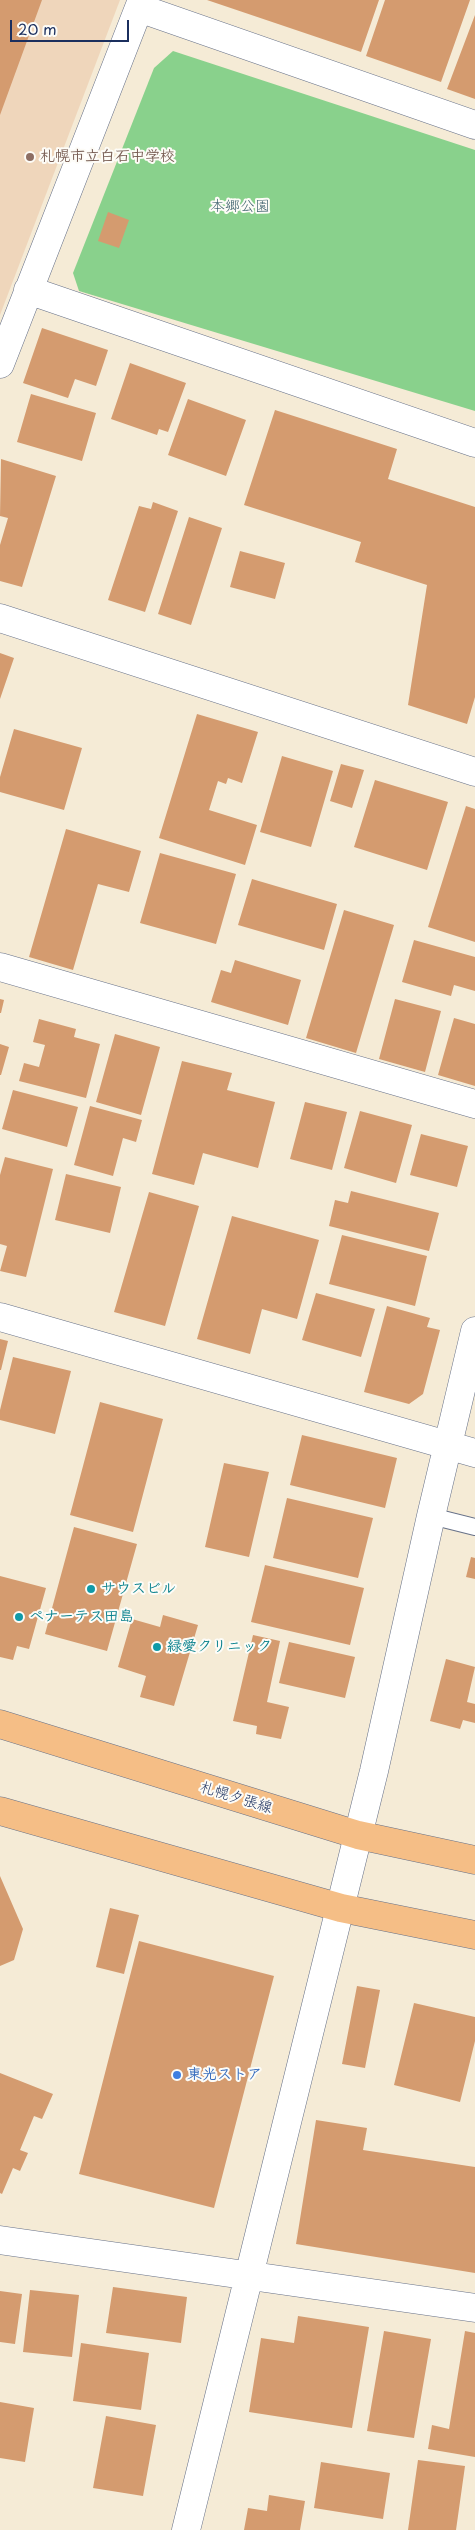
<!DOCTYPE html>
<meta charset="utf-8">
<style>
body{margin:0}
#map{position:relative;width:475px;height:2530px;overflow:hidden;background:#f5ebd6;font-family:"Playpen Sans",sans-serif}
canvas{display:block}
.scale{position:absolute;left:10px;top:20px;width:119px;height:22px;box-sizing:border-box;border:2px solid #1b2f5e;border-top:0;padding-left:6px;font-size:15px;line-height:18px;white-space:nowrap;color:#1b2f5e;-webkit-text-stroke:4px #fdfcf7;paint-order:stroke}
</style>
<div id="map">
<canvas width="475" height="2530"></canvas>
<div class="scale">20 m</div>
</div>
<script>
const c = document.querySelector('canvas').getContext('2d');
c.lineJoin = 'round';
function fill(path, color) { c.fillStyle = color; c.fill(path, 'evenodd'); }
const shape = rows => new Path2D(rows.map(r => 'M' + r).join(''));
function stroke(path, color, width, dash) { c.strokeStyle = color; c.lineWidth = width; c.lineCap = dash ? 'butt' : 'round'; c.setLineDash(dash || []); c.stroke(path); }
function drawText(font, color, halo, rows, align = 'center') {
  c.font = font + ' "Playpen Sans","Klee One",sans-serif'; c.lineWidth = 4; c.setLineDash([]); c.textBaseline = 'middle'; c.strokeStyle = halo; c.fillStyle = color; for (const [text, x, y, turn = 0] of rows) {
    c.save(); c.translate(x, y); c.rotate((+turn || 0) * Math.PI / 180); c.textAlign = isNaN(turn) ? turn : align; if (halo) c.strokeText(text, 0, 0); c.fillText(text, 0, 0); c.restore();
  }
}
fill(shape([
 [0,0,120,0,0,315]
]), '#efd6bb');
fill(shape([
 [173,51,475,150,475,411,79,291,73,273,154,68]
]), '#89d18c');
fill(shape([
 [0,0,42,0,0,115],
 [207,0,379,0,361,52],
 [385,0,470,0,441,82,366,56],
 [475,15,475,99,447,89],
 [108,212,129,220,119,248,98,241],
 [42,328,108,350,96,386,75,379,68,398,23,383],
 [130,363,186,383,168,432,159,429,157,435,111,419],
 [31,394,96,413,82,461,17,442],
 [188,399,246,420,226,476,168,455],
 [275,410,397,449,388,479,475,507,475,697,467,724,408,705,427,585,355,562,361,542,244,505],
 [1,459,56,476,22,587,0,581,0,545,8,518,0,516],
 [153,502,178,511,145,612,108,600,139,506,151,509],
 [189,517,222,528,191,625,158,614],
 [240,551,285,563,275,599,230,587],
 [0,653,14,658,0,699],
 [197,714,258,732,242,783,228,778,226,784,218,781,209,810,257,825,245,865,159,838],
 [14,729,82,748,64,810,0,792,0,777],
 [282,756,333,771,311,847,260,832],
 [341,764,364,770,352,808,330,801],
 [375,780,448,802,427,870,354,847],
 [466,806,475,809,475,942,428,927],
 [66,829,141,851,129,892,98,884,73,970,29,957],
 [160,853,236,874,216,944,140,923],
 [252,879,337,904,324,950,238,925],
 [344,910,394,925,356,1053,306,1038],
 [414,940,475,957,475,991,454,985,451,996,402,982],
 [235,960,301,980,288,1025,211,1002,221,970,231,973],
 [0,999,4,1000,1,1013,0,1013],
 [395,999,441,1011,425,1072,379,1059],
 [454,1018,475,1024,475,1086,438,1075],
 [39,1019,76,1029,74,1037,100,1044,86,1098,19,1081,24,1063,39,1067,45,1045,33,1042],
 [115,1034,160,1047,141,1115,96,1102],
 [0,1044,9,1047,1,1075,0,1075],
 [182,1061,232,1073,227,1090,275,1102,258,1168,203,1153,194,1185,152,1174],
 [13,1090,78,1107,67,1147,2,1129],
 [305,1102,347,1112,332,1170,290,1159],
 [90,1106,142,1120,136,1142,123,1138,113,1176,74,1165],
 [360,1111,412,1125,396,1183,344,1168],
 [421,1134,468,1146,457,1187,410,1175],
 [5,1157,53,1169,26,1277,0,1271,7,1246,0,1244,0,1175],
 [66,1174,121,1187,110,1233,55,1220],
 [351,1191,439,1213,429,1251,329,1226,335,1200,348,1203],
 [149,1192,199,1206,165,1326,114,1312],
 [232,1216,319,1240,297,1319,262,1309,250,1354,197,1339],
 [342,1235,427,1256,415,1306,329,1284],
 [316,1293,375,1309,361,1357,302,1340],
 [387,1306,430,1318,427,1327,440,1330,423,1394,409,1404,364,1392],
 [0,1339,8,1341,1,1370,0,1370],
 [13,1357,71,1371,55,1434,0,1420,0,1410],
 [100,1402,163,1419,133,1532,70,1515],
 [302,1435,397,1458,385,1508,290,1485],
 [224,1463,269,1472,249,1557,205,1547],
 [287,1498,373,1518,358,1578,273,1558],
 [74,1527,137,1544,107,1651,45,1634],
 [471,1557,475,1558,475,1579,466,1577],
 [265,1565,364,1588,350,1645,251,1622],
 [0,1576,46,1588,29,1649,17,1646,13,1660,0,1657],
 [163,1615,198,1625,174,1706,140,1697,146,1676,118,1667,132,1619,160,1627],
 [253,1635,280,1641,267,1702,289,1707,281,1739,256,1734,257,1726,233,1721],
 [289,1642,355,1657,345,1698,279,1683],
 [446,1659,475,1667,467,1702,475,1704,475,1723,463,1720,460,1729,430,1721],
 [0,1876,23,1929,14,1960,0,1966],
 [110,1908,139,1915,124,1974,96,1967],
 [139,1941,274,1976,214,2208,79,2174],
 [357,1986,380,1990,365,2068,342,2064],
 [414,2003,475,2017,475,2041,460,2102,394,2085],
 [0,2073,53,2094,42,2119,34,2116,20,2150,28,2153,20,2171,13,2168,2,2194,0,2193],
 [316,2120,367,2128,363,2150,475,2167,475,2273,296,2244],
 [113,2287,187,2297,181,2343,106,2333],
 [30,2290,79,2295,72,2357,23,2352],
 [0,2291,22,2294,15,2344,0,2342],
 [298,2316,369,2327,352,2428,249,2412,261,2338,294,2343],
 [384,2331,431,2339,414,2438,367,2431],
 [465,2331,475,2333,475,2457,428,2449,432,2425,449,2429],
 [81,2343,149,2353,141,2410,73,2401],
 [0,2402,34,2408,25,2462,0,2458],
 [106,2416,156,2425,143,2496,93,2488],
 [418,2460,465,2466,456,2530,408,2530],
 [321,2462,390,2473,383,2519,314,2508],
 [269,2495,305,2501,300,2530,244,2530,248,2508,267,2511]
]), '#d49b6f');
const lane = shape([
 [431,1516,475,1527]
]);
const street = shape([
 [139,8,475,125],
 [28,290,475,443],
 [0,364,142,0],
 [0,618,475,772],
 [0,967,475,1104],
 [0,1317,475,1453],
 [0,2240,475,2308],
 [186,2530,374,1771,431,1516,475,1331]
]);
const primary = shape([
 [0,1724,358,1835,475,1860],
 [0,1811,341,1908,475,1935]
]);
stroke(lane, '#677188', 18);
stroke(street, '#677188', 29);
stroke(primary, '#677188', 29);
stroke(lane, '#fff', 16);
stroke(street, '#fff', 28);
stroke(primary, '#f5be86', 28);
for (const [x, y, r, color] of [
 [30,157,5,"#8d6e63"],
 [91,1589,5,"#0f9aa8"],
 [19,1617,5,"#0f9aa8"],
 [157,1647,5,"#0f9aa8"],
 [177,2075,5,"#3f7fe0"]
]) { const dot = new Path2D(); dot.arc(x, y, r, 0, 2 * Math.PI); c.fillStyle = color; c.fill(dot); stroke(dot, '#fdfcf7', 2); }
drawText('bold 15px', '#785e54', '#fdfcf7', [
 ["札幌市立白石中学校",40,157]
], 'left');
drawText('15px', '#3c606c', '#fdfcf7', [
 ["本郷公園",240,207]
]);
drawText('bold 15px', '#0d838f', '#fdfcf7', [
 ["サウスビル",101,1589],
 ["ペナーテス田島",29,1617],
 ["緑愛クリニック",167,1647]
], 'left');
drawText('15px', '#1b2f5e', '#fdfcf7', [
 ["札幌夕張線",236,1798,17]
]);
drawText('bold 15px', '#366cbe', '#fdfcf7', [
 ["東光ストア",187,2075]
], 'left');
</script>
